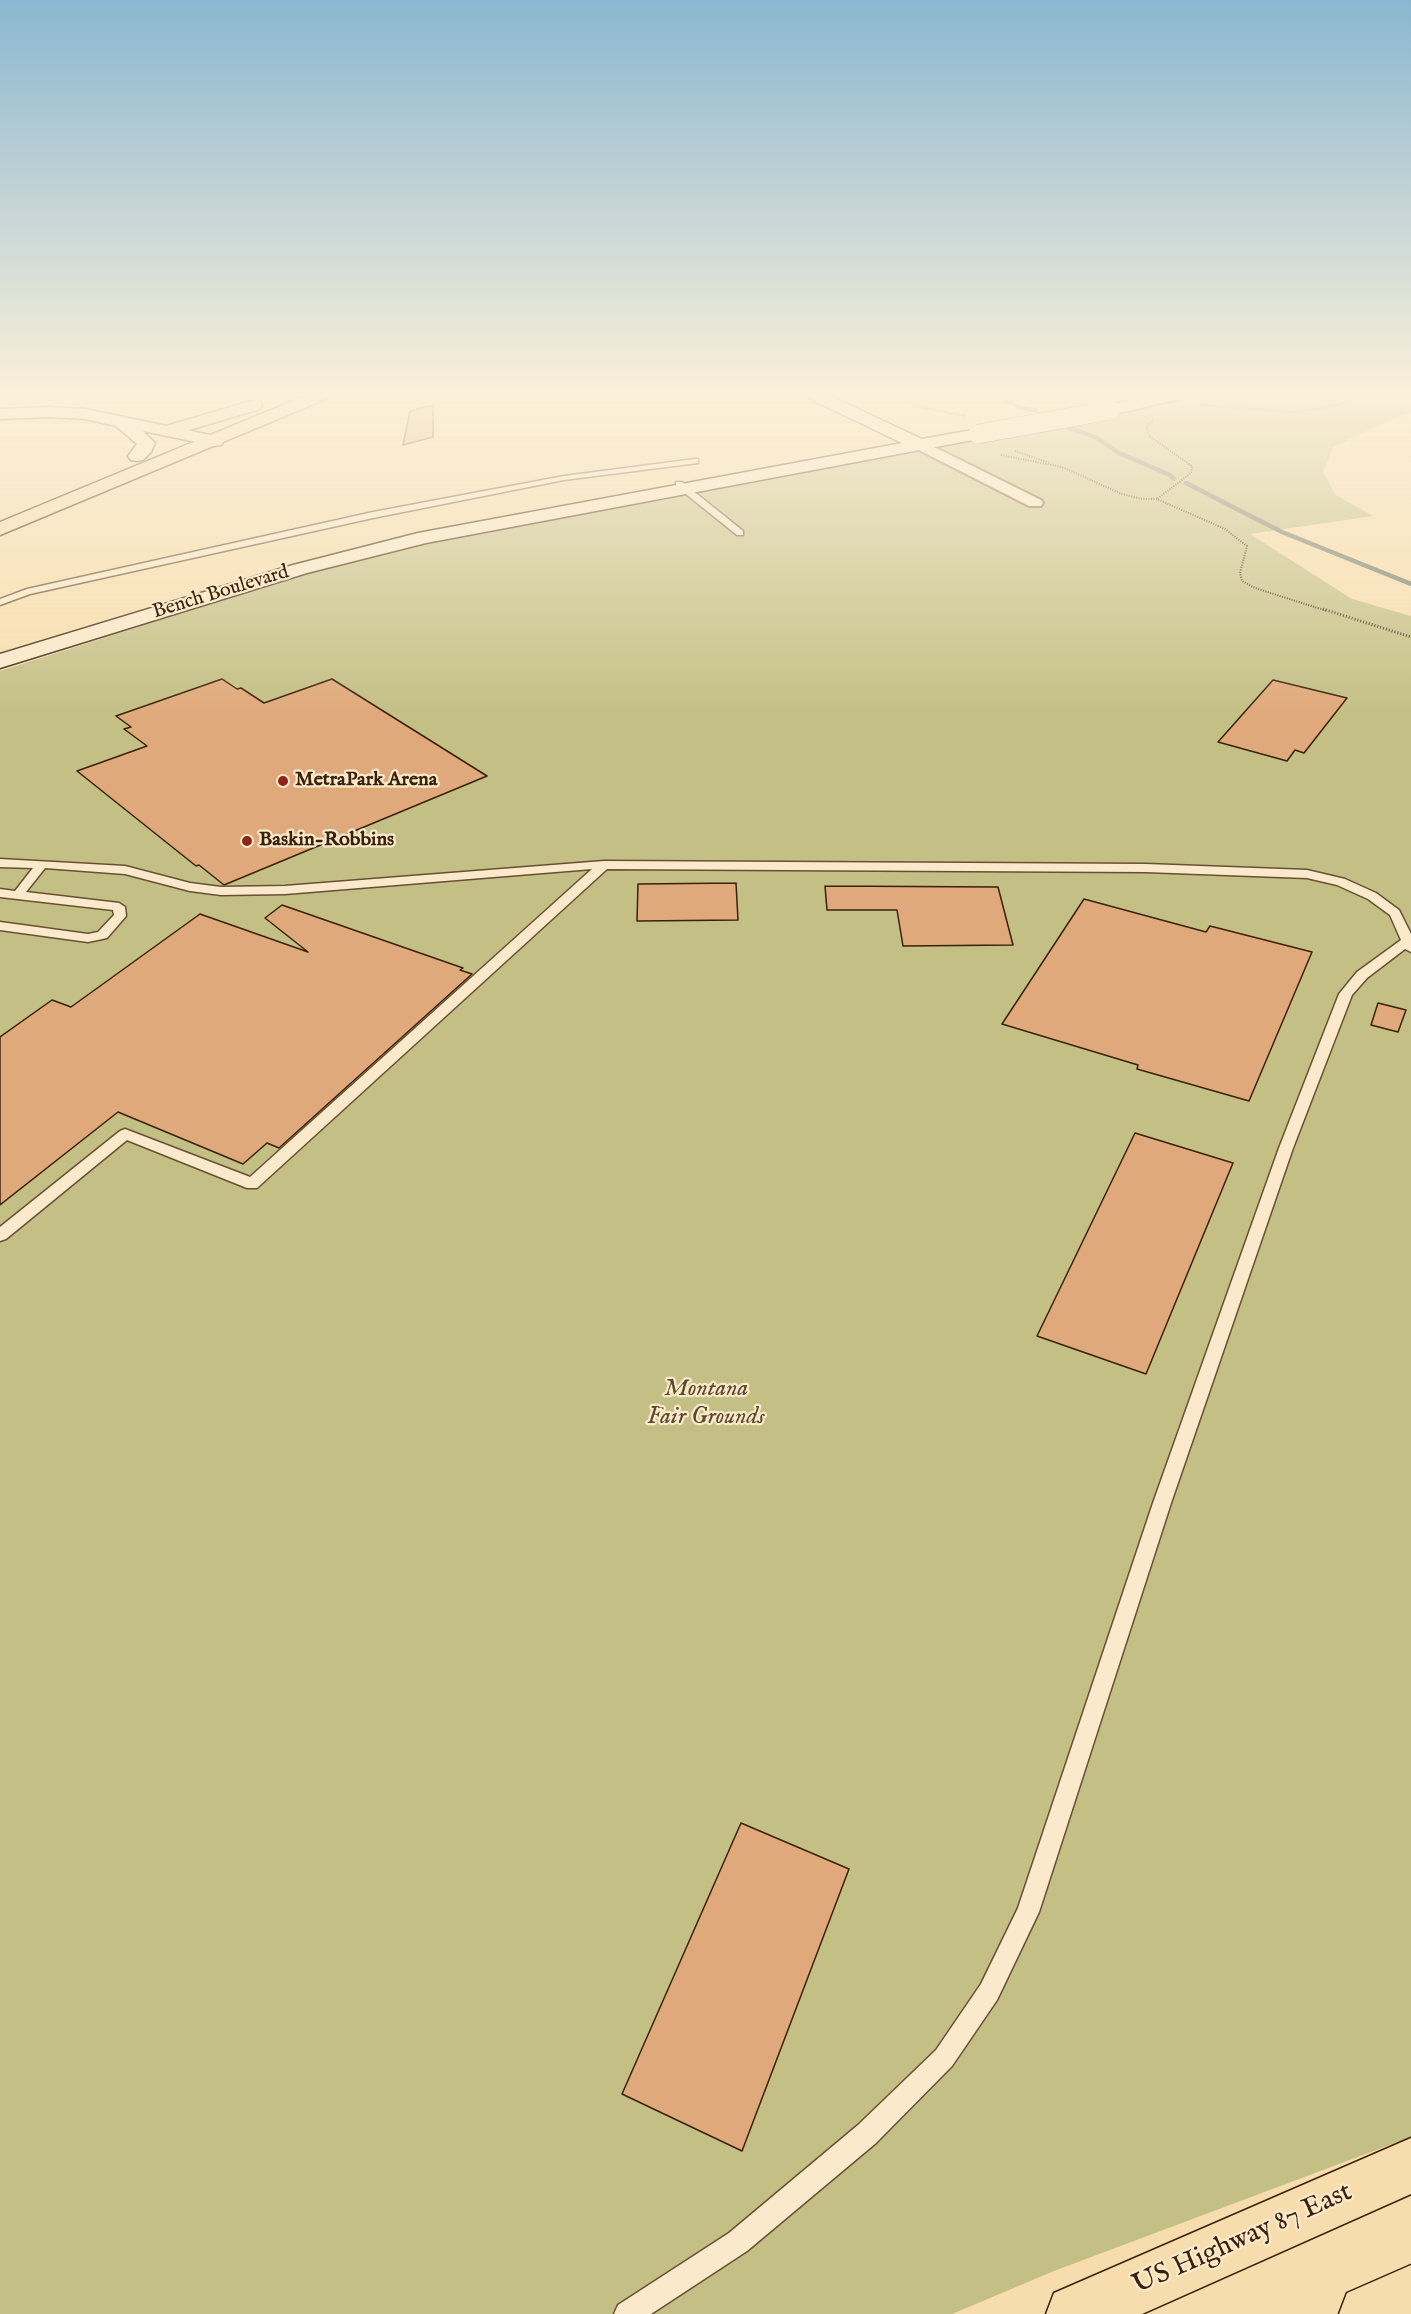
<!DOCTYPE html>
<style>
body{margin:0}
canvas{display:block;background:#f7ddad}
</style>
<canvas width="1411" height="2314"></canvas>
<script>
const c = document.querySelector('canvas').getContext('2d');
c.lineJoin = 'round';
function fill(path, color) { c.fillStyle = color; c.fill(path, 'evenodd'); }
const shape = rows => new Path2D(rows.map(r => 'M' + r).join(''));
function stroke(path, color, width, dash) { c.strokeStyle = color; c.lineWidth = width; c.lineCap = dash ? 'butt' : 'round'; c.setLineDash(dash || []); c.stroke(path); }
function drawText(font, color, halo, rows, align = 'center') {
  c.font = font + ' "IM FELL English",serif'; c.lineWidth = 4.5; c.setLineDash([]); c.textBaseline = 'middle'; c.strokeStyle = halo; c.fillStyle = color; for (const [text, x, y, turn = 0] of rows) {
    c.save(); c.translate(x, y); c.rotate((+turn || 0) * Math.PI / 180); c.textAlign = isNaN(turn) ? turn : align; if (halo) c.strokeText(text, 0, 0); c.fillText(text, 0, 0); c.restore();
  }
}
fill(shape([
 [1220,393,1411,393,1411,413,1396,417,1333,447,1323,473,1336,495,1373,516,1250,534,1352,599,1411,616,1411,2137,1054,2271,952,2314,0,2314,0,671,334,565,427,542]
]), '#c3bf85');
stroke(shape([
 [1028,393,1007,401,1022,408,1035,410],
 [1067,427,1095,437,1119,453,1170,475,1174,479],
 [1186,483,1282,532,1411,584]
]), '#767d6d', 4.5);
const building = shape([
 [433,405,433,437,403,445,410,411,433,405],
 [222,679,237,689,241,688,264,703,332,679,487,776,224,885,199,865,196,866,77,771,147,746,124,729,131,727,116,716,222,679],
 [1273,680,1347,698,1304,753,1295,750,1287,761,1218,742,1273,680],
 [736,883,738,920,637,921,638,884,736,883],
 [825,886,998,887,1013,945,903,946,897,910,827,910,825,886],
 [1084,899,1206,932,1210,926,1312,952,1249,1101,1137,1069,1138,1065,1002,1024,1084,899],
 [282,905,463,968,460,970,472,974,279,1148,267,1143,243,1164,118,1112,0,1205,0,1037,52,1000,71,1007,200,914,308,952,265,918,282,905],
 [1378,1003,1406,1010,1398,1032,1371,1025,1378,1003],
 [1135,1133,1233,1163,1146,1374,1037,1336,1135,1133],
 [741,1823,849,1869,742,2151,622,2094,741,1823]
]);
fill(building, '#dfa97b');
stroke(building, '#3a210b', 1.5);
const service = shape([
 [695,459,698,459,698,463,564,480,373,518,30,594,0,605,0,599,27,589,373,512,564,476,695,459],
 [676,482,682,482,743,531,743,535,737,535,676,486,676,482],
 [0,859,125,866,190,883,221,887,285,886,604,861,1146,864,1307,870,1345,879,1376,893,1399,910,1411,934,1411,952,1405,949,1367,978,1352,995,1293,1148,1171,1503,1039,1912,997,2000,952,2066,876,2143,747,2251,651,2314,614,2314,618,2305,729,2233,858,2125,936,2050,981,1984,1018,1908,1153,1503,1279,1148,1339,994,1357,972,1401,940,1390,915,1368,899,1337,885,1307,878,1146,872,607,869,257,1188,247,1188,127,1140,6,1239,0,1241,0,1227,120,1131,125,1129,250,1177,592,869,285,894,221,895,190,891,125,874,45,868,26,892,119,903,125,907,126,916,107,938,88,942,0,930,0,922,88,934,98,932,114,915,113,910,0,897,0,889,15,891,33,868,0,867,0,859]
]);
const minor = shape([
 [920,440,1041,500,1043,503,1041,506,1029,506,915,448,912,445,920,440]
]);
const secondary = shape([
 [802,393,824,393,922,439,978,429,984,430,987,434,984,438,978,439,426,543,307,573,0,668,0,654,293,565,418,533,902,443,804,396,802,393],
 [1163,393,1195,393,1193,396,1111,415,1103,410,1105,406,1163,393],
 [49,407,85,409,215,436,221,437,224,441,221,445,215,446,143,431,155,443,151,452,143,460,137,461,131,460,128,456,137,444,116,426,85,419,49,417,0,419,0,409,49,407]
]);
const trunk = shape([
 [312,393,335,393,333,396,0,535,0,522,312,393],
 [254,400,260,401,262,405,260,409,169,436,163,435,160,431,163,427,254,400],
 [1411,2138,1411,2194,1142,2314,1046,2314,1054,2293,1411,2138],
 [1411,2265,1411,2314,1339,2314,1347,2293,1411,2265]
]);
stroke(service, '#695034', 3);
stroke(minor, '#695034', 4);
stroke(secondary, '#3a210b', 3);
stroke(trunk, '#3a210b', 3);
stroke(shape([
 [896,393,916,406,965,416],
 [1202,405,1294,412,1319,409,1381,393],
 [1153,420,1146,427,1149,436,1192,466,1191,473,1157,499],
 [1015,451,1050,463],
 [1001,455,1062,467,1122,494,1142,499,1157,499,1225,529,1247,546,1240,573,1242,581,1255,588,1327,611]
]), '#3a210b', 2, [1, 1.5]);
stroke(shape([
 [1323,609,1411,637]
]), '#3a210b', 3, [1, 2]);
fill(service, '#fae9ca');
fill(minor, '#fae9ca');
fill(secondary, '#fae9ca');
fill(trunk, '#f7ddad');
const secondaryBridge = shape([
 [978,434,1111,410]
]);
stroke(secondaryBridge, '#3a210b', 20, []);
stroke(secondaryBridge, '#fae9ca', 19);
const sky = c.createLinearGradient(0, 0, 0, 717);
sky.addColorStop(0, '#8ab7d1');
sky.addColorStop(0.55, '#fbf0da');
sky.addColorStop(1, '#fbf0da00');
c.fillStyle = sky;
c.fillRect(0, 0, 1411, 717);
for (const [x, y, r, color] of [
 [283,781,6,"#8f2418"],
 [247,841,6,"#8f2418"]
]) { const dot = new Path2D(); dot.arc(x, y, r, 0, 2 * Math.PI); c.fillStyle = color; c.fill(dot); stroke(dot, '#fae9ca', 2); }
drawText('20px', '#3a210b', '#fae9ca', [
 ["Bench Boulevard",221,593,-17]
]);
drawText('bold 20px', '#3a210b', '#fae9ca', [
 ["MetraPark Arena",295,781],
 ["Baskin-Robbins",259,841]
], 'left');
drawText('italic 24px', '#5c482a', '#fae9ca', [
 ["Montana",706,1390],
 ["Fair Grounds",706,1418]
]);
drawText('28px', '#3a210b', '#fae9ca', [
 ["US Highway 87 East",1243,2240,-24]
]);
</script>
